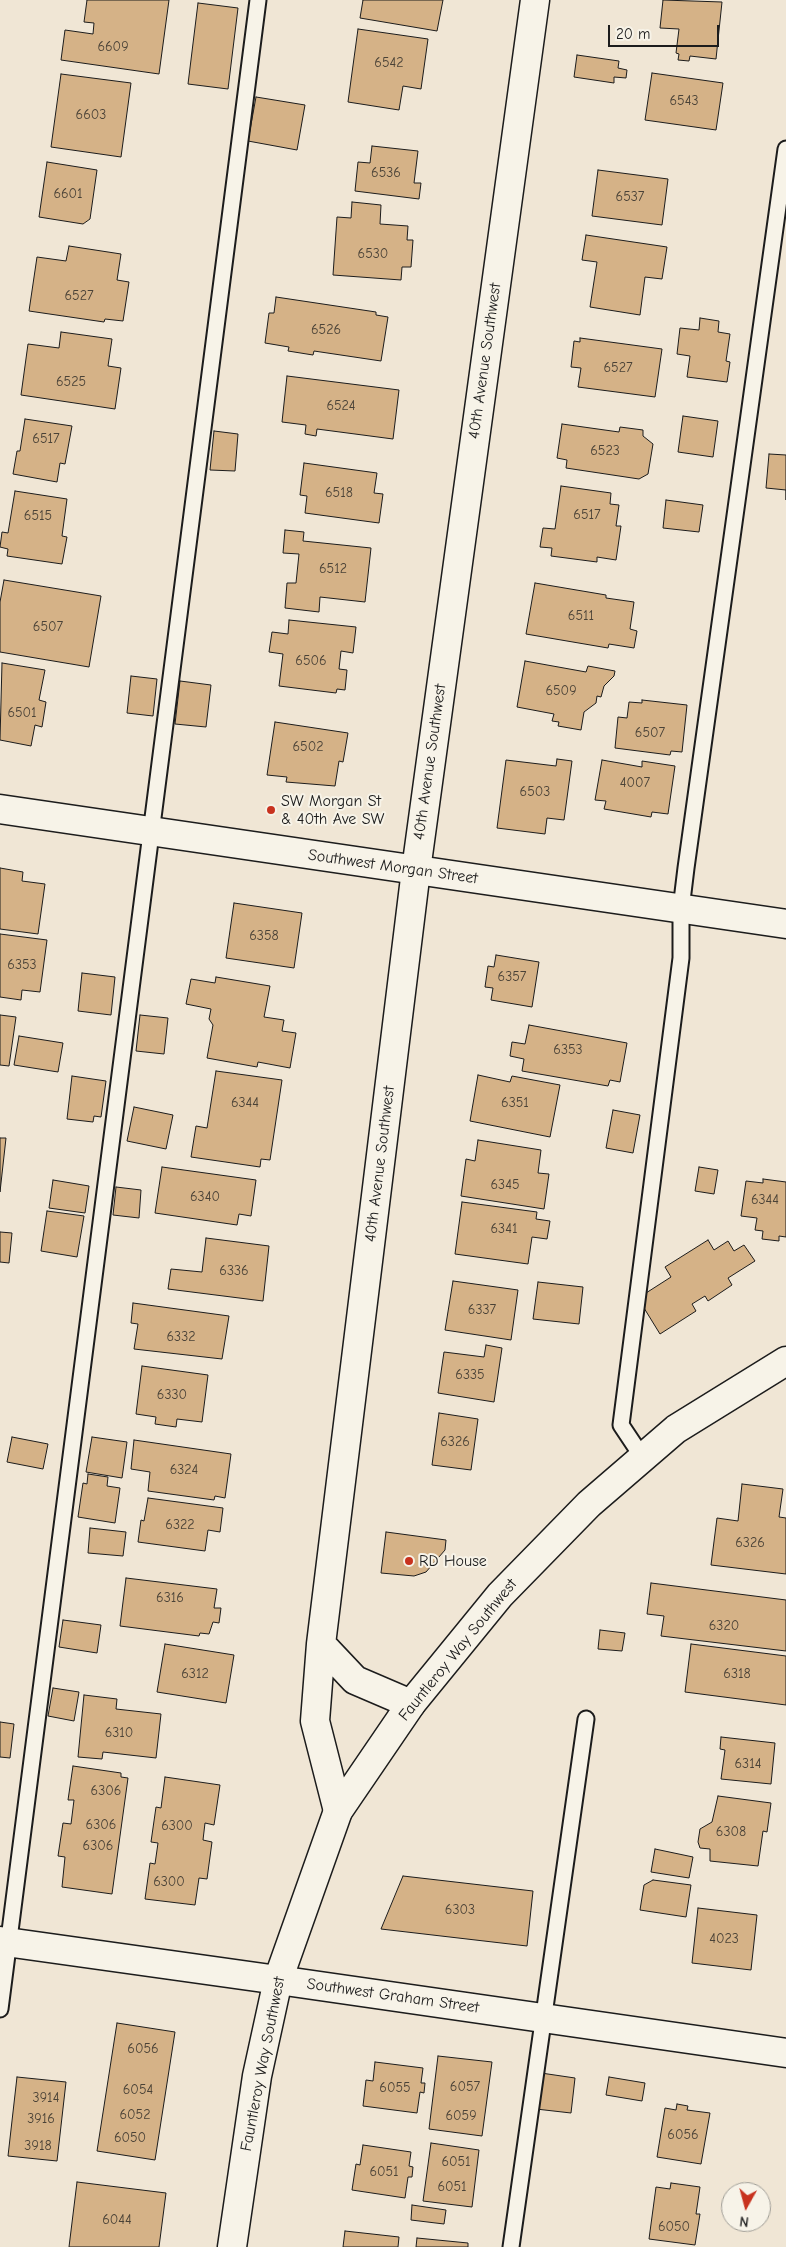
<!DOCTYPE html>
<style>
body{margin:0}
#map{position:relative;width:786px;height:2247px;overflow:hidden;background:#f0e6d5;font-family:"Comic Neue",sans-serif}
canvas{display:block}
.north{position:absolute;left:721px;top:2182px;width:50px;height:50px;box-sizing:border-box;background:#f7f3e8;border:1px solid #9f9d96;border-radius:50%;rotate:187deg;font-size:14px;font-weight:700;line-height:20px;text-align:center;color:#1c1c1c}
.north::after{content:'';display:block;margin:auto;width:18px;height:22px;background:#c8321e;clip-path:polygon(50% 0,100% 100%,50% 72%,0 100%)}
.scale{position:absolute;left:608px;top:25px;width:111px;height:22px;box-sizing:border-box;border:2px solid #1c1c1c;border-top:0;padding-left:6px;font-size:15px;line-height:18px;white-space:nowrap;color:#1c1c1c;-webkit-text-stroke:4px #f7f3e8;paint-order:stroke}
</style>
<div id="map">
<canvas width="786" height="2247"></canvas>
<div class="north">N</div>
<div class="scale">20 m</div>
</div>
<script>
const c = document.querySelector('canvas').getContext('2d');
c.lineJoin = 'round';
function fill(path, color) { c.fillStyle = color; c.fill(path, 'evenodd'); }
const shape = rows => new Path2D(rows.map(r => 'M' + r).join(''));
function stroke(path, color, width, dash) { c.strokeStyle = color; c.lineWidth = width; c.lineCap = dash ? 'butt' : 'round'; c.setLineDash(dash || []); c.stroke(path); }
function drawText(font, color, halo, rows, align = 'center') {
  c.font = font + ' "Comic Neue",sans-serif'; c.lineWidth = 4; c.setLineDash([]); c.textBaseline = 'middle'; c.strokeStyle = halo; c.fillStyle = color; for (const [text, x, y, turn = 0] of rows) {
    c.save(); c.translate(x, y); c.rotate((+turn || 0) * Math.PI / 180); c.textAlign = isNaN(turn) ? turn : align; if (halo) c.strokeText(text, 0, 0); c.fillText(text, 0, 0); c.restore();
  }
}
const building = shape([
 [87,0,169,0,159,74,61,60,65,30,93,34,94,23,84,22,87,0],
 [363,0,443,0,437,31,360,18,363,0],
 [663,0,722,2,716,59,690,56,689,61,678,60,679,54,676,53,679,29,660,28,663,0],
 [198,3,238,8,228,89,188,84,198,3],
 [358,29,428,39,421,89,403,86,399,110,348,102,358,29],
 [577,55,619,61,618,68,627,70,626,78,614,77,614,83,574,77,577,55],
 [652,73,723,83,716,130,645,120,652,73],
 [61,74,131,83,121,157,51,147,61,74],
 [256,97,305,105,297,150,248,141,256,97],
 [372,146,418,151,414,183,421,183,419,199,355,191,358,162,370,163,372,146],
 [47,162,97,170,90,219,83,224,39,217,47,162],
 [598,170,668,179,662,225,592,216,598,170],
 [352,202,381,205,380,224,408,226,407,240,413,240,411,267,402,267,401,280,333,275,337,217,351,218,352,202],
 [586,235,667,247,662,279,645,277,640,315,590,307,597,262,582,260,586,235],
 [69,246,121,254,117,280,129,282,123,321,105,319,104,322,29,311,37,257,66,261,69,246],
 [276,297,376,312,376,315,388,317,381,361,314,351,313,355,288,351,289,347,265,343,269,313,274,313,276,297],
 [700,318,719,321,718,332,730,334,726,361,730,362,727,382,687,377,690,356,677,354,680,328,699,330,700,318],
 [61,332,112,339,108,366,121,368,115,409,21,395,28,344,59,348,61,332],
 [580,338,662,349,655,397,578,387,581,368,571,367,574,341,580,342,580,338],
 [287,376,399,390,393,439,317,429,316,436,305,434,306,425,282,422,287,376],
 [683,416,718,421,713,457,678,452,683,416],
 [25,419,72,426,65,464,60,463,57,482,13,474,17,451,20,451,25,419],
 [562,424,619,432,620,427,643,430,643,436,653,444,648,474,639,479,566,468,567,460,557,458,562,424],
 [214,431,238,434,235,471,210,470,214,431],
 [769,454,786,455,786,500,786,490,766,488,769,454],
 [304,463,377,473,374,493,383,494,379,523,305,513,307,496,300,495,304,463],
 [561,486,611,493,610,504,619,505,616,526,621,526,616,560,597,557,597,562,551,556,552,548,540,547,543,528,555,529,561,486],
 [15,491,67,499,62,536,67,537,62,564,7,556,8,549,0,547,2,532,8,533,15,491],
 [666,500,703,505,699,532,663,528,666,500],
 [285,530,304,532,303,541,371,548,365,602,320,597,319,612,285,608,287,583,296,583,299,554,283,553,285,530],
 [4,580,101,596,89,667,0,652,0,602,4,580],
 [535,583,606,595,606,598,634,602,630,629,637,631,634,648,609,644,608,648,526,634,535,583],
 [289,620,356,627,353,653,341,651,339,669,347,670,345,690,337,689,336,693,279,686,283,654,269,652,272,632,288,634,289,620],
 [525,661,586,672,588,666,615,671,614,676,604,686,601,697,597,696,596,703,584,712,581,730,558,726,559,722,552,721,554,714,517,707,525,661],
 [2,663,45,670,39,700,46,702,42,727,35,725,31,746,0,740,2,663],
 [131,676,157,679,153,716,127,713,131,676],
 [180,681,211,685,206,727,175,724,180,681],
 [642,700,687,705,682,752,671,751,670,755,615,748,618,717,627,718,629,702,642,703,642,700],
 [275,722,348,733,343,762,339,761,335,786,286,782,287,777,267,775,275,722],
 [557,759,572,761,564,820,547,818,545,834,497,828,506,760,556,766,557,759],
 [602,760,642,767,642,761,675,766,668,814,652,812,651,817,604,809,606,801,595,800,602,760],
 [0,868,23,872,22,881,45,884,38,934,0,929,0,868],
 [234,903,302,913,294,968,226,958,234,903],
 [0,934,47,940,40,992,22,990,21,1000,0,997,0,934],
 [496,955,539,962,532,1007,491,1000,493,988,485,987,488,966,494,967,496,955],
 [82,973,115,977,111,1015,78,1011,82,973],
 [216,977,270,986,264,1017,284,1020,282,1031,296,1033,290,1068,258,1062,257,1067,207,1058,213,1025,209,1019,211,1009,186,1004,191,979,215,983,216,977],
 [0,1015,16,1017,9,1066,0,1065,0,1015],
 [140,1015,168,1018,164,1054,136,1051,140,1015],
 [529,1025,627,1043,620,1082,610,1080,608,1086,522,1071,524,1059,510,1056,512,1042,525,1044,529,1025],
 [19,1036,63,1043,58,1072,14,1065,19,1036],
 [216,1071,282,1080,270,1160,261,1159,260,1167,191,1157,196,1126,207,1128,216,1071],
 [478,1075,510,1082,512,1076,560,1085,550,1137,470,1121,478,1075],
 [72,1076,106,1081,101,1117,94,1116,93,1122,67,1119,72,1076],
 [134,1107,173,1115,166,1149,127,1141,134,1107],
 [613,1110,640,1115,633,1153,606,1148,613,1110],
 [0,1138,6,1138,0,1192,0,1138],
 [478,1140,541,1150,538,1173,549,1174,544,1209,461,1196,466,1159,475,1161,478,1140],
 [162,1167,256,1180,251,1216,239,1214,237,1225,155,1213,162,1167],
 [699,1167,718,1170,714,1194,695,1191,699,1167],
 [763,1179,786,1182,786,1237,779,1236,779,1241,762,1239,763,1231,755,1230,757,1218,741,1216,746,1181,763,1183,763,1179],
 [53,1180,89,1186,85,1213,49,1208,53,1180],
 [116,1187,141,1190,139,1218,113,1215,116,1187],
 [462,1202,537,1212,536,1219,550,1221,547,1239,532,1237,528,1264,455,1254,462,1202],
 [47,1211,84,1216,77,1257,41,1251,47,1211],
 [0,1232,12,1233,9,1263,0,1262,0,1232],
 [206,1238,269,1246,263,1301,168,1289,171,1269,202,1272,206,1238],
 [708,1240,714,1250,728,1241,734,1251,744,1245,755,1261,728,1278,732,1285,708,1301,705,1296,692,1304,696,1311,660,1334,644,1308,646,1293,671,1277,665,1267,708,1240],
 [453,1281,518,1290,511,1340,445,1330,453,1281],
 [538,1282,583,1287,579,1324,533,1319,538,1282],
 [133,1303,229,1316,222,1359,134,1349,138,1324,131,1323,133,1303],
 [486,1345,502,1348,494,1402,438,1393,444,1352,484,1357,486,1345],
 [142,1366,208,1375,202,1422,177,1419,176,1427,155,1424,156,1417,136,1414,142,1366],
 [439,1413,478,1419,471,1470,432,1465,439,1413],
 [12,1437,48,1444,43,1469,7,1462,12,1437],
 [92,1437,127,1442,122,1478,86,1472,92,1437],
 [134,1440,231,1454,225,1498,215,1496,214,1500,148,1491,150,1472,131,1469,134,1440],
 [88,1474,108,1477,107,1486,120,1488,115,1523,78,1517,83,1483,87,1484,88,1474],
 [742,1484,783,1489,779,1517,786,1518,786,1574,711,1565,717,1518,738,1521,742,1484],
 [148,1498,223,1508,220,1532,208,1530,205,1551,138,1542,141,1520,144,1521,148,1498],
 [90,1528,126,1532,123,1556,88,1553,90,1528],
 [386,1532,446,1540,445,1550,426,1572,414,1576,381,1573,386,1532],
 [126,1578,217,1589,214,1608,221,1608,219,1623,213,1622,209,1634,200,1633,199,1636,120,1626,126,1578],
 [651,1583,786,1600,786,1651,661,1636,664,1616,647,1614,651,1583],
 [63,1620,101,1625,97,1653,59,1647,63,1620],
 [600,1630,625,1633,622,1651,598,1649,600,1630],
 [165,1644,234,1655,226,1703,157,1692,165,1644],
 [691,1644,786,1656,786,1705,685,1692,691,1644],
 [53,1688,79,1692,74,1721,48,1716,53,1688],
 [84,1695,117,1699,116,1709,161,1714,156,1758,103,1752,102,1759,78,1757,84,1695],
 [0,1722,14,1724,10,1758,0,1757,0,1722],
 [721,1737,775,1743,771,1784,721,1779,725,1750,720,1749,721,1737],
 [73,1766,121,1773,121,1777,128,1778,112,1894,62,1887,65,1857,58,1856,63,1823,71,1824,74,1800,68,1800,73,1766],
 [165,1777,220,1785,214,1825,205,1823,203,1840,212,1842,207,1879,199,1878,195,1905,145,1899,150,1863,155,1864,158,1843,151,1842,156,1807,161,1808,165,1777],
 [718,1796,771,1803,767,1832,763,1831,758,1866,710,1861,710,1849,700,1848,698,1842,700,1829,712,1822,718,1796],
 [655,1849,693,1857,689,1878,651,1872,655,1849],
 [403,1876,533,1891,527,1946,381,1929,403,1876],
 [653,1880,691,1885,686,1917,640,1910,644,1885,653,1880],
 [698,1908,757,1915,751,1970,692,1963,698,1908],
 [117,2023,175,2032,155,2160,97,2151,117,2023],
 [438,2056,492,2062,482,2136,429,2129,438,2056],
 [375,2062,423,2068,421,2083,425,2083,424,2093,420,2092,417,2113,363,2106,366,2080,373,2081,375,2062],
 [541,2073,575,2078,571,2113,536,2109,541,2073],
 [17,2077,66,2082,57,2161,8,2156,17,2077],
 [609,2077,645,2083,642,2101,606,2095,609,2077],
 [677,2104,688,2106,687,2110,710,2113,701,2164,657,2157,665,2108,676,2110,677,2104],
 [431,2143,479,2150,472,2207,423,2201,431,2143],
 [363,2145,411,2152,409,2166,413,2167,412,2177,408,2177,405,2198,352,2190,356,2164,360,2165,363,2145],
 [77,2182,166,2193,159,2247,69,2247,77,2182],
 [671,2183,700,2187,696,2214,700,2214,695,2245,649,2239,656,2187,670,2189,671,2183],
 [412,2205,446,2210,444,2224,411,2220,412,2205],
 [345,2231,399,2237,398,2247,343,2247,345,2231],
 [417,2238,468,2243,468,2247,416,2247,417,2238]
]);
fill(building, '#d5b287');
stroke(building, '#1c1c1c', 1);
const lane = shape([
 [643,1458,621,1425,681,958,681,909,686,868,786,149],
 [0,2009,258,0],
 [511,2247,586,1719]
]);
const street = shape([
 [321,1644,355,1680,411,1704],
 [338,1811,315,1721,321,1644,416,870,535,0],
 [0,1941,278,1980]
]);
const secondary = shape([
 [0,809,786,924],
 [278,1980,786,2053]
]);
const primary = shape([
 [232,2247,257,2076,278,1980,338,1811,411,1704,500,1595,589,1504,676,1429,786,1361]
]);
stroke(lane, '#1c1c1c', 19);
stroke(street, '#1c1c1c', 31);
stroke(secondary, '#1c1c1c', 31);
stroke(primary, '#1c1c1c', 31);
stroke(lane, '#f7f3e8', 15);
stroke(street, '#f7f3e8', 28);
stroke(secondary, '#f7f3e8', 28);
stroke(primary, '#f7f3e8', 28);
for (const [x, y, r, color] of [
 [271,810,5,"#c8321e"],
 [409,1561,5,"#c8321e"]
]) { const dot = new Path2D(); dot.arc(x, y, r, 0, 2 * Math.PI); c.fillStyle = color; c.fill(dot); stroke(dot, '#f7f3e8', 2); }
drawText('14px', '#4a4237', null, [
 ["6609",113,47],
 ["6542",389,63],
 ["6543",684,101],
 ["6603",91,115],
 ["6536",386,173],
 ["6601",68,194],
 ["6537",630,197],
 ["6530",373,254],
 ["6527",79,296],
 ["6526",326,330],
 ["6527",618,368],
 ["6525",71,382],
 ["6524",341,406],
 ["6517",46,439],
 ["6523",605,451],
 ["6518",339,493],
 ["6517",587,515],
 ["6515",38,516],
 ["6512",333,569],
 ["6511",581,616],
 ["6507",48,627],
 ["6506",311,661],
 ["6509",561,691],
 ["6501",22,713],
 ["6507",650,733],
 ["6502",308,747],
 ["4007",635,783],
 ["6503",535,792],
 ["6358",264,936],
 ["6353",22,965],
 ["6357",512,977],
 ["6353",568,1050],
 ["6344",245,1103],
 ["6351",515,1103],
 ["6345",505,1185],
 ["6340",205,1197],
 ["6344",765,1200],
 ["6341",504,1229],
 ["6336",234,1271],
 ["6337",482,1310],
 ["6332",181,1337],
 ["6335",470,1375],
 ["6330",172,1395],
 ["6326",455,1442],
 ["6324",184,1470],
 ["6322",180,1525],
 ["6326",750,1543],
 ["6316",170,1598],
 ["6320",724,1626],
 ["6312",195,1674],
 ["6318",737,1674],
 ["6310",119,1733],
 ["6314",748,1764],
 ["6306",106,1791],
 ["6306",101,1825],
 ["6300",177,1826],
 ["6308",731,1832],
 ["6306",98,1846],
 ["6300",169,1882],
 ["6303",460,1910],
 ["4023",724,1939],
 ["6056",143,2049],
 ["6057",465,2087],
 ["6055",395,2088],
 ["6054",138,2090],
 ["3914",46,2098],
 ["6052",135,2115],
 ["6059",461,2116],
 ["3916",41,2119],
 ["6056",683,2135],
 ["6050",130,2138],
 ["3918",38,2146],
 ["6051",456,2162],
 ["6051",384,2172],
 ["6051",452,2187],
 ["6044",117,2220],
 ["6050",674,2227]
]);
drawText('16px', '#1c1c1c', '#f7f3e8', [
 ["40th Avenue Southwest",485,361,-82],
 ["40th Avenue Southwest",430,762,-82],
 ["Southwest Morgan Street",393,867,8],
 ["40th Avenue Southwest",380,1164,-83],
 ["Fauntleroy Way Southwest",458,1650,-51],
 ["Southwest Graham Street",393,1996,8],
 ["Fauntleroy Way Southwest",263,2064,-79]
]);
drawText('16px', '#1c1c1c', '#f7f3e8', [
 ["SW Morgan St",281,801],
 ["& 40th Ave SW",281,819],
 ["RD House",419,1561]
], 'left');
</script>
